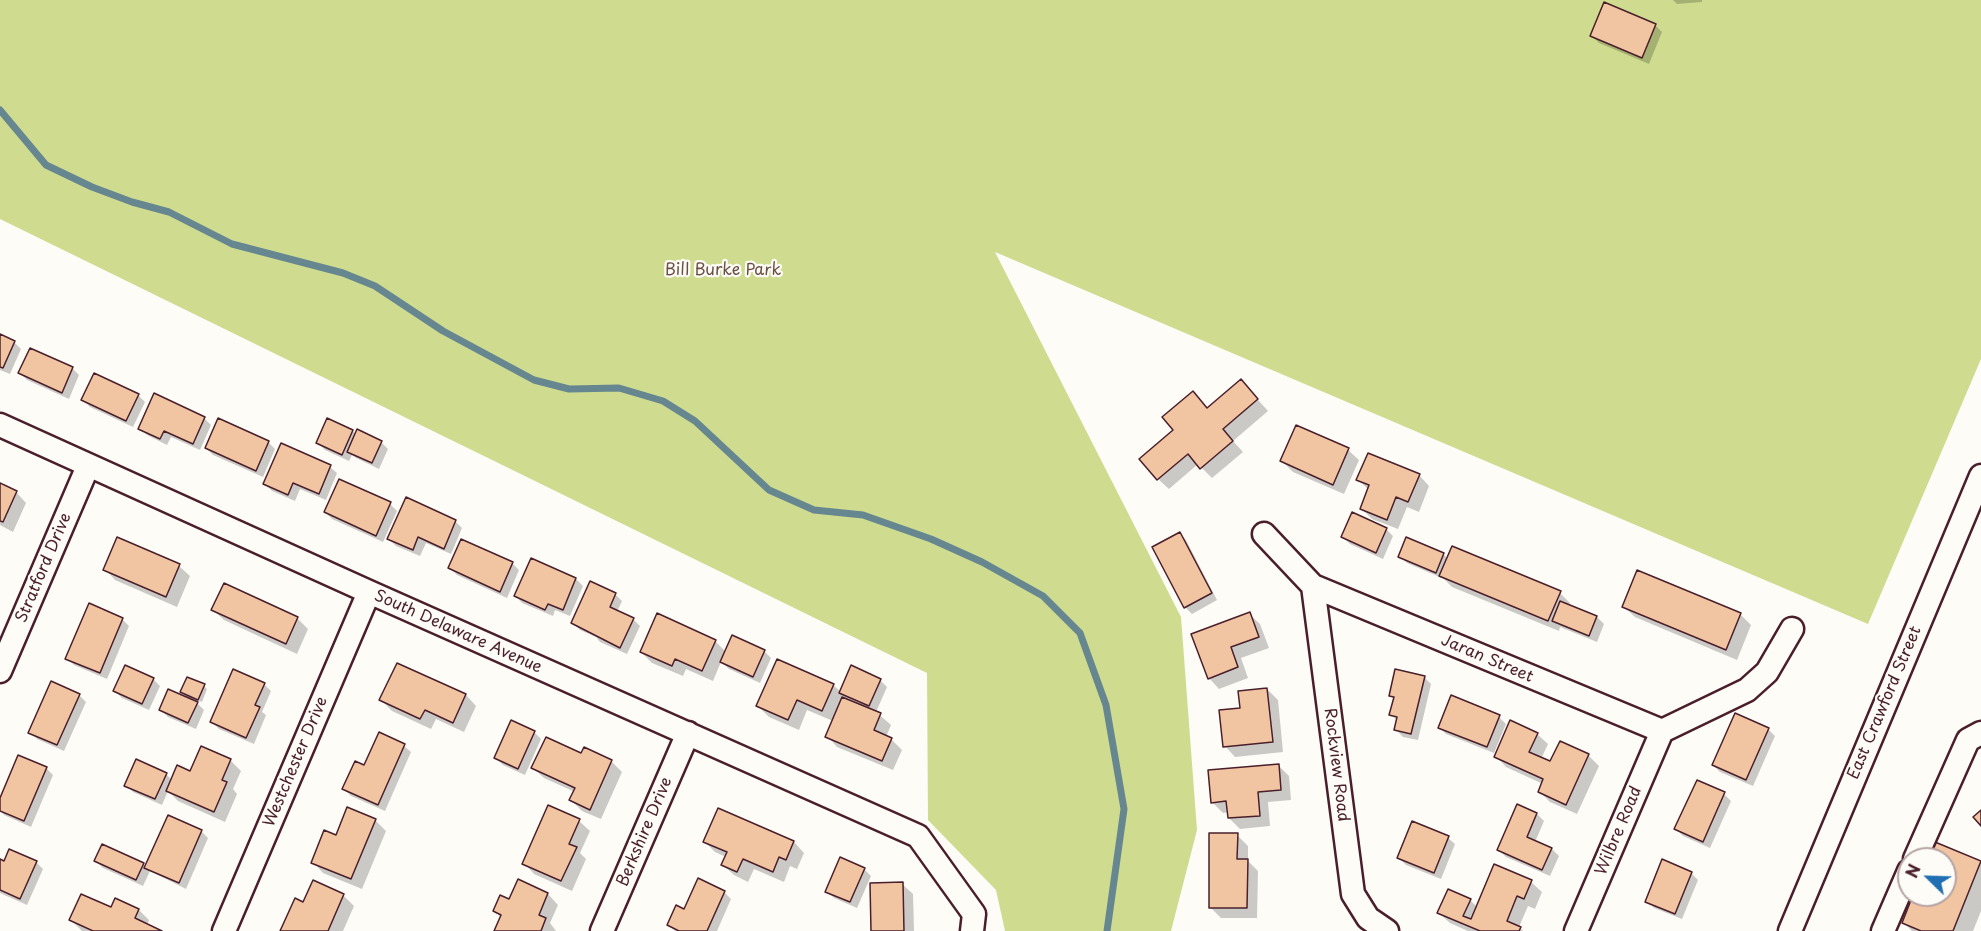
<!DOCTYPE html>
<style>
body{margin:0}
#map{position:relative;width:1981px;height:931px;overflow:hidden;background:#fdfcf7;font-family:"Playpen Sans",sans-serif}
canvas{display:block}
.north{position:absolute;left:1897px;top:847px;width:60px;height:60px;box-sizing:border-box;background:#fdfcf7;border:2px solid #b5a4a5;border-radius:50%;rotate:293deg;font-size:16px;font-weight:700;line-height:24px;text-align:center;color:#4a1f2b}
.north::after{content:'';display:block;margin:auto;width:21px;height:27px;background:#1f6fb2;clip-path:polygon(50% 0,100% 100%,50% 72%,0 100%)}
</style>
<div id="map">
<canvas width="1981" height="931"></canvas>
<div class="north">N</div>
</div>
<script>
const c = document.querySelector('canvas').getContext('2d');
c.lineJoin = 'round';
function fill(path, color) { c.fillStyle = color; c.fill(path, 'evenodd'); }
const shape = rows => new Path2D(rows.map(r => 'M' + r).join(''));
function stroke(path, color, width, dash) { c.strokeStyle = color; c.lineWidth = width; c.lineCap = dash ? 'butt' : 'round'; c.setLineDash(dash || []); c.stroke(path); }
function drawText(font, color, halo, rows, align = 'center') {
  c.font = font + ' "Playpen Sans",sans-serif'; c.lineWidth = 4.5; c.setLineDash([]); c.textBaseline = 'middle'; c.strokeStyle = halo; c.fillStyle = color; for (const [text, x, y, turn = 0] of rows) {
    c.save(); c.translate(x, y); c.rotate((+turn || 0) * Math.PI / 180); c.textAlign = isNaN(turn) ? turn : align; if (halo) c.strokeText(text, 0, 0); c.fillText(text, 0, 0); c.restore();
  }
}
fill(shape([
 [0,0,1981,0,1981,359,1868,624,995,252,1181,617,1197,830,1171,931,1005,931,996,890,928,820,927,673,0,219]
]), '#cfdc90');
fill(shape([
 [1673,0,1702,0,1702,2,1677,4],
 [1655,25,1662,32,1649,64,1599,43,1592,36],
 [0,335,14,342,21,349,10,374,0,370],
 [72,368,79,375,69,399,27,380,20,373],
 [1241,381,1268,411,1233,441,1243,452,1212,478,1198,464,1169,489,1158,479,1175,430,1193,393,1208,409],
 [138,395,145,402,133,427,90,407,83,400],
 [204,418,211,425,200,450,171,437,167,445,147,435,140,428],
 [328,420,353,431,356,435,381,442,388,449,379,469,356,458,352,455,349,461,325,450,318,443],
 [268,442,275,449,263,477,213,455,206,448],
 [282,445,330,467,337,473,326,500,300,489,295,501,272,491,265,484],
 [1348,450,1359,460,1344,494,1293,472,1282,461],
 [1419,475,1429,486,1419,512,1407,507,1398,529,1372,519,1361,508,1369,490,1358,480],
 [0,485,16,492,26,503,13,532,0,525],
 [390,504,397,511,383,542,332,519,325,512],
 [455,521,462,528,451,554,426,543,420,556,396,546,389,539],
 [1386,529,1393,536,1383,559,1350,544,1343,537],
 [1180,533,1186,540,1217,600,1192,614,1185,607],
 [1443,554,1448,559,1560,593,1570,603,1569,606,1597,617,1604,624,1597,642,1560,627,1559,631,1452,587,1444,579,1407,563,1400,556],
 [531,560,576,579,583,586,570,616,555,610,553,616,522,603,516,596],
 [512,563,519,570,507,598,457,575,450,568],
 [179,566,190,576,177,607,115,580,105,569],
 [1638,572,1740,614,1751,625,1737,660,1635,617,1624,607],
 [615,594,622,601,617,612,633,619,640,626,627,654,600,642,596,637,580,630,573,623],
 [213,610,297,618,308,629,297,654,224,620],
 [1249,614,1260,624,1269,648,1241,658,1248,678,1219,689,1209,678],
 [122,619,129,626,107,679,74,665,67,658],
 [715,641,726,652,764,651,771,658,760,683,729,669,721,662,713,681,686,669,683,676,652,663,641,652],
 [397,665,466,695,476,706,464,732,436,719,431,729,392,711,381,700],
 [1424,677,1431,684,1418,740,1403,737,1396,730,1398,721,1391,714,1395,700,1390,695],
 [153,679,160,686,149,710,122,698,115,691],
 [880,680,887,687,876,712,891,725,886,737,891,739,902,750,893,770,837,747,827,736,833,721,807,710,799,730,769,717,758,706,833,685,841,692],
 [264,684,271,691,262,712,266,715,254,744,219,729,212,722],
 [204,686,207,689,202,702,192,698,204,710,196,729,168,717,161,710,189,700,182,692],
 [1267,689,1278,700,1283,752,1235,757,1225,746],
 [79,695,86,702,64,751,37,739,30,732],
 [1499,717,1506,724,1494,753,1446,734,1439,727],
 [1768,729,1775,736,1753,786,1720,772,1713,765],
 [534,732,541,739,525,775,503,765,496,758],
 [1537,734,1548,744,1541,759,1551,763,1588,755,1599,766,1577,814,1550,802,1539,791,1543,784,1506,767,1496,756],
 [404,746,411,752,385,811,351,796,344,789,365,767],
 [582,755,611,761,622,772,601,819,582,811,571,800,575,792,544,778,533,768],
 [230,760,241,771,233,789,237,794,225,822,178,801,168,791,162,805,133,792,126,785,166,774,172,780],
 [1278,765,1289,776,1291,800,1268,802,1270,826,1240,829,1229,818,1229,812,1223,813,1212,802],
 [46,768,53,775,31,827,4,815,0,811,0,802],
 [1697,782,1724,794,1731,801,1710,848,1683,836,1676,829],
 [1517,806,1537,814,1544,821,1535,842,1552,849,1559,856,1550,876,1506,857,1499,850],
 [375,820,386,831,362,889,323,873,313,862,337,837],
 [579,821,590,831,580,853,586,859,572,891,534,874,524,863],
 [1413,823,1448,838,1455,844,1441,879,1406,865,1399,858],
 [201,831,208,838,186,889,150,871,143,886,103,868,96,861,143,864,146,867],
 [1237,835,1248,846,1248,861,1258,871,1257,918,1221,918,1210,907],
 [705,842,794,842,804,853,797,869,790,866,784,882,754,869,748,882,734,875,723,865,726,857,715,852],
 [1936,844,1981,863,1981,911,1973,931,1912,931,1904,923,1915,895,1945,895,1945,859,1930,859],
 [0,861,5,863,36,862,43,869,27,905,0,893],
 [864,869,871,876,857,908,834,898,827,891],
 [1691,873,1698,880,1682,919,1654,908,1647,901],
 [518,881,548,894,558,905,550,923,556,931,496,931,502,918,495,911,510,901],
 [1531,882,1542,892,1535,909,1528,906,1519,927,1523,931,1468,931,1450,923,1439,913,1470,900,1478,908],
 [902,884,913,894,914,931,873,931],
 [724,892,731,899,717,931,675,931,669,925],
 [343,895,354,906,343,931,282,931,304,904],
 [112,909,139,910,149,920,147,925,162,931,82,931,71,920]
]), '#0003');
stroke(shape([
 [0,110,46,165,92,187,132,202,169,212,232,244,343,273,375,286,443,331,534,380,569,389,619,388,663,401,695,421,769,490,814,510,863,515,931,539,982,562,1043,596,1080,633,1106,705,1124,809,1107,931]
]), '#668690', 7);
const building = shape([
 [1604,2,1656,24,1642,58,1590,36,1604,2],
 [0,334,15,341,3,368,0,367,0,334],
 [30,348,73,367,62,393,18,373,30,348],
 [94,373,139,394,126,421,81,400,94,373],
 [1241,379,1258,399,1223,429,1233,441,1200,469,1188,454,1157,480,1139,459,1173,430,1162,417,1193,391,1207,408,1241,379],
 [154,393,205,417,193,444,164,431,160,439,138,429,154,393],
 [218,418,269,441,256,471,205,448,218,418],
 [327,418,353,430,342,455,316,443,327,418],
 [1296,425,1349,448,1333,485,1280,461,1296,425],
 [357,429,382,441,372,463,347,452,357,429],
 [281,443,331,465,319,494,293,483,288,495,263,484,281,443],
 [1368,453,1420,474,1408,502,1396,497,1387,520,1360,509,1369,485,1356,480,1368,453],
 [339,479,391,502,376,536,324,512,339,479],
 [0,483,17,491,3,522,0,521,0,483],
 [406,497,456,520,444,549,418,537,413,550,387,539,406,497],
 [1352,512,1387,528,1376,553,1341,537,1352,512],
 [1180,532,1212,593,1184,608,1152,547,1180,532],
 [117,537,180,564,166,597,103,570,117,537],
 [1406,537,1444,553,1436,573,1398,557,1406,537],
 [461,539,513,562,500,592,448,568,461,539],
 [1452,546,1561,591,1548,621,1439,576,1452,546],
 [531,558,576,578,563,610,548,604,545,610,514,596,531,558],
 [1637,570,1741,613,1726,650,1622,607,1637,570],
 [590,581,616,593,610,607,634,618,620,648,571,623,590,581],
 [224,583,298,617,286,644,211,610,224,583],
 [1560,601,1597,616,1589,636,1552,621,1560,601],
 [89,603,123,618,100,673,65,659,89,603],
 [1250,612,1259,637,1231,647,1238,667,1208,679,1191,634,1250,612],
 [657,613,716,640,702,671,675,659,672,666,640,652,657,613],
 [732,635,765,650,753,677,720,662,732,635],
 [777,659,834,684,822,711,797,700,788,720,756,706,777,659],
 [397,663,466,694,453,723,425,710,420,719,379,700,397,663],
 [125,665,154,678,142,704,113,691,125,665],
 [851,665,881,679,869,706,839,693,851,665],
 [233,669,265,683,255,705,260,707,246,738,210,722,233,669],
 [1395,669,1425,676,1411,734,1394,730,1397,717,1389,715,1394,697,1389,696,1395,669],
 [187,677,205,684,198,700,180,692,187,677],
 [51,681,80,694,57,745,28,733,51,681],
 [1267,688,1273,742,1223,747,1219,710,1240,708,1238,691,1267,688],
 [168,689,198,702,188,723,159,710,168,689],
 [1451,695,1500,715,1487,747,1438,728,1451,695],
 [842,697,881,713,874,730,892,738,882,761,825,737,842,697],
 [1735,713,1769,728,1746,780,1712,765,1735,713],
 [511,720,535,731,518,769,494,758,511,720],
 [1510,720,1538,733,1529,752,1550,761,1560,741,1589,754,1566,805,1538,792,1543,779,1494,757,1510,720],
 [379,732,405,744,378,805,342,789,355,761,364,765,379,732],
 [546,737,581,753,584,747,612,760,590,810,569,800,575,788,531,768,546,737],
 [201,746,231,759,222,780,227,782,214,812,166,791,177,765,190,771,201,746],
 [18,755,47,767,24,821,0,811,0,798,18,755],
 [136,759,167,773,155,799,124,786,136,759],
 [1279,764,1281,790,1258,792,1260,816,1228,818,1226,801,1211,803,1208,770,1279,764],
 [1697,780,1725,792,1703,842,1674,829,1697,780],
 [1517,804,1537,813,1527,837,1552,848,1542,870,1497,850,1517,804],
 [548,805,580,819,569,844,577,847,561,881,522,864,548,805],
 [347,807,376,819,351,879,311,863,324,830,336,835,347,807],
 [718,808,794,841,786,860,779,857,773,872,743,859,737,872,721,865,727,852,703,842,718,808],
 [1981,810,1981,826,1973,817,1981,810],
 [168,815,202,830,179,883,144,868,168,815],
 [1412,821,1449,836,1434,873,1397,858,1412,821],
 [1209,833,1238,833,1237,859,1248,859,1247,908,1209,908,1209,833],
 [1935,842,1981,861,1953,931,1921,931,1902,923,1913,895,1945,895,1945,859,1928,859,1935,842],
 [102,844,144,863,136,880,94,861,102,844],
 [9,849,37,861,20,899,0,890,0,859,4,861,9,849],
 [840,857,865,868,850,902,825,892,840,857],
 [1662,859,1692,872,1675,914,1645,902,1662,859],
 [1494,864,1532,880,1524,899,1517,896,1507,921,1521,927,1519,931,1480,931,1437,913,1448,889,1471,899,1463,916,1471,919,1494,864],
 [698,878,725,891,707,931,679,931,667,925,676,905,684,909,698,878],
 [518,879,548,893,539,915,546,918,541,931,494,931,501,915,493,911,500,895,509,899,518,879],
 [313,880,344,894,328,931,280,931,295,898,303,902,313,880],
 [903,882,904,931,871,931,870,883,903,882],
 [81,894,111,907,115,898,139,909,135,918,162,931,93,931,69,920,81,894]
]);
fill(building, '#f2c5a2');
stroke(building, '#4a1f2b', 1.5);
const minor = shape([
 [0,425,369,592,918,836,974,914,972,931],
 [1264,534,1313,586,1662,731],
 [1313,586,1353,894,1368,918,1387,931],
 [0,671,88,466],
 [1662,731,1747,690,1767,672,1792,629],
 [1915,859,1968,740,1981,733],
 [224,931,369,592],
 [602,931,688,733],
 [1576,931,1662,731],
 [1790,931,1981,476],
 [1883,931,1909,871]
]);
stroke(minor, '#4a1f2b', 27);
stroke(minor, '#fdfcf7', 22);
drawText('16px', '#6b4e44', '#fdfcf7', [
 ["Bill Burke Park",723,271]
]);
drawText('16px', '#4a1f2b', '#fdfcf7', [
 ["Stratford Drive",44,568,-67],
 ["South Delaware Avenue",458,632,24],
 ["Jaran Street",1487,659,23],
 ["East Crawford Street",1885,703,-67],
 ["Westchester Drive",296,762,-67],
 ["Rockview Road",1336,765,83],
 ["Wilbre Road",1619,831,-67],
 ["Berkshire Drive",645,832,-67]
]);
</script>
